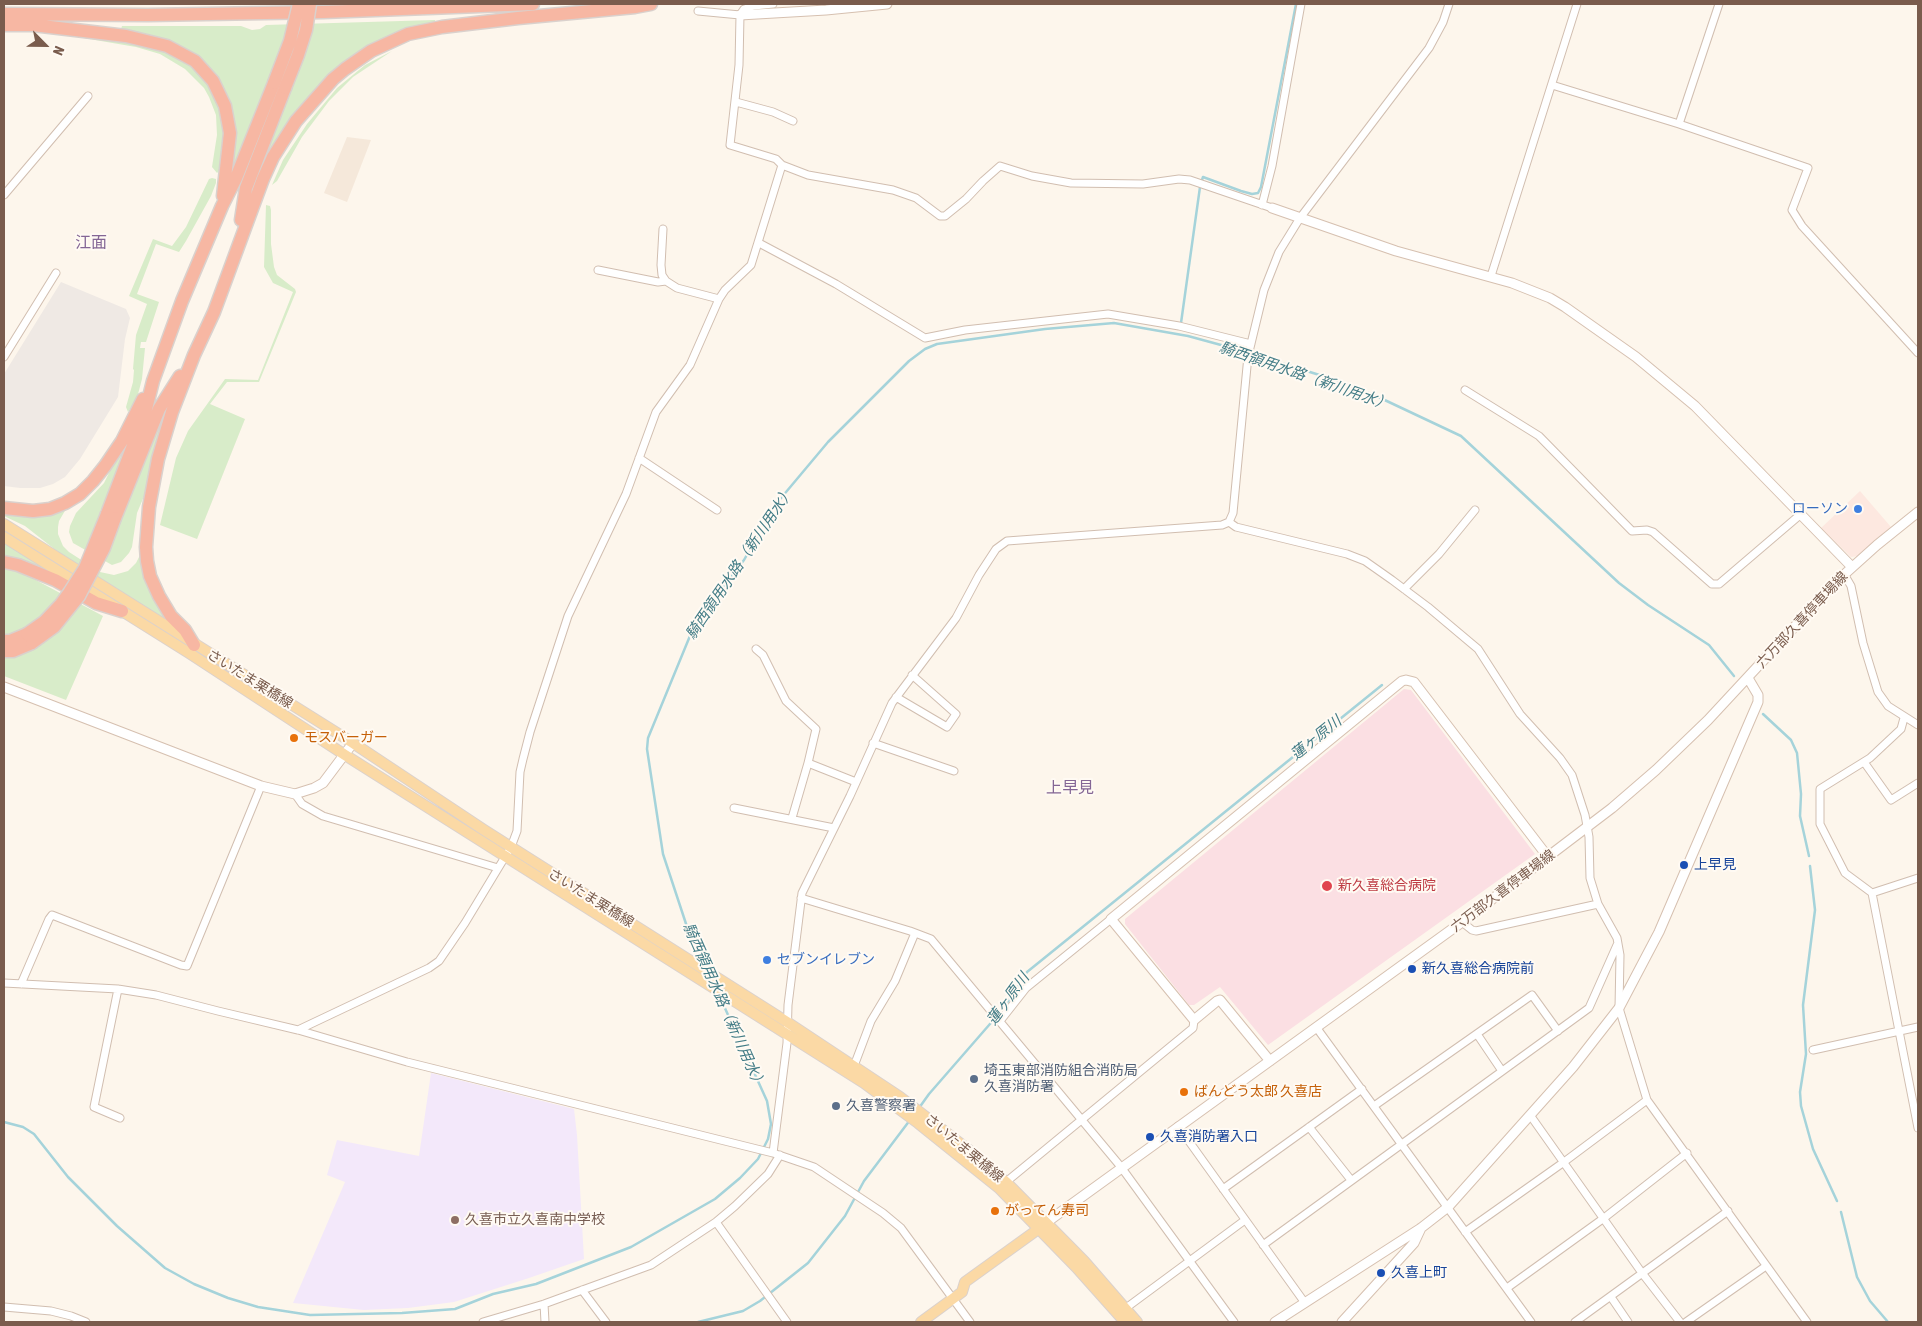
<!DOCTYPE html>
<meta charset="utf-8">
<style>
body{margin:0}
#map{position:relative;width:1922px;height:1326px;overflow:hidden;background:#fdf6ec;font-family:"Asap Condensed",sans-serif}
canvas{display:block}
.frame{position:absolute;inset:0;border:5px solid #7a5c4d;pointer-events:none}
.north{position:absolute;left:20px;top:20px;width:50px;height:50px;-webkit-text-stroke:4px #fffaf3;paint-order:stroke;rotate:113deg;font-size:14px;font-weight:700;line-height:20px;text-align:center;color:#7a5c4d}
.north::after{content:'';display:block;margin:auto;width:18px;height:22px;background:#7a5c4d;clip-path:polygon(50% 0,100% 100%,50% 72%,0 100%)}
</style>
<div id="map">
<canvas width="1922" height="1326"></canvas>
<div class="frame"></div>
<div class="north">N</div>
</div>
<script>
const c = document.querySelector('canvas').getContext('2d');
c.lineJoin = 'round';
function fill(path, color) { c.fillStyle = color; c.fill(path, 'evenodd'); }
const shape = rows => new Path2D(rows.map(r => 'M' + r).join(''));
function stroke(path, color, width, dash) { c.strokeStyle = color; c.lineWidth = width; c.lineCap = dash ? 'butt' : 'round'; c.setLineDash(dash || []); c.stroke(path); }
function drawText(font, color, halo, rows, align = 'center') {
  c.font = font + ' "Asap Condensed","Noto Sans JP",sans-serif'; c.lineWidth = 4; c.setLineDash([]); c.textBaseline = 'middle'; c.strokeStyle = halo; c.fillStyle = color; for (const [text, x, y, turn = 0] of rows) {
    c.save(); c.translate(x, y); c.rotate((+turn || 0) * Math.PI / 180); c.textAlign = isNaN(turn) ? turn : align; if (halo) c.strokeText(text, 0, 0); c.fillText(text, 0, 0); c.restore();
  }
}
fill(shape([
 [347,137,371,140,347,202,324,193]
]), '#f5e8da');
fill(shape([
 [1860,491,1891,527,1858,556,1851,557,1821,528]
]), '#fde8e0');
fill(shape([
 [61,282,126,309,130,318,125,339,118,397,80,459,65,477,53,484,40,488,20,488,4,486,4,374]
]), '#efe9e4');
fill(shape([
 [431,1073,574,1109,577,1135,584,1259,529,1278,454,1302,408,1308,364,1310,293,1303,345,1182,327,1175,337,1140,419,1156]
]), '#f3e8fa');
fill(shape([
 [1404,689,1411,690,1535,854,1268,1045,1220,987,1194,1005,1189,1005,1125,924,1125,919]
]), '#fbdfe3');
fill(shape([
 [435,20,435,22,402,31,377,41,347,61,282,133,253,185,293,82,230,178,236,134,234,119,224,89,217,77,121,29,122,26,241,26,252,30,260,29,266,25],
 [54,33,92,37,142,45,172,54,193,67,204,76,220,103,224,134,220,170,217,173,212,167,217,135,216,115,209,97,204,88,185,69,160,54,136,47],
 [392,51,353,77,329,101,302,137,277,181,272,185,283,160,307,124,337,88,365,65],
 [212,178,216,179,216,183,211,196,186,241,179,252,156,244,137,294,159,302,146,342,141,342,140,348,145,348,142,379,137,398,128,412,126,407,133,382,134,370,133,369,136,335,147,304,129,296,153,239,172,246,186,227,209,179],
 [266,205,270,206,271,210,271,244,274,267,277,275,295,289,296,292,259,382,227,382,210,404,245,419,197,539,160,525,176,458,188,431,225,379,258,380,293,292,273,283,264,267],
 [144,402,103,509,101,509,98,519,162,413,160,432,145,494,137,513,132,547,129,553,121,562,112,565,73,543,69,532,70,526,76,513,104,483],
 [66,509,59,521,58,527,58,534,63,546,69,552,100,572,114,575,128,571,136,563,141,553,144,578,152,597,168,621,62,555,25,526,4,516,4,513,36,517,50,515],
 [4,543,42,566,41,567,4,556],
 [4,568,19,571,103,616,66,700,4,676,4,656,37,645,26,626,20,631,4,635]
]), '#d8ecc9');
stroke(shape([
 [1202,180,1203,177,1241,191,1252,194,1258,193,1261,187,1296,4],
 [1181,323,1200,187],
 [1763,714,1791,740,1797,753,1801,794,1800,816,1809,856],
 [1810,866,1815,910,1803,1005,1806,1054,1800,1092,1801,1106,1813,1149,1837,1201],
 [703,964,692,942,663,854,647,749,648,738,692,631,711,602,744,560,776,504,828,442,909,361,925,349,937,344,1045,329,1114,323,1188,336,1243,351,1329,378,1374,395,1461,436,1619,583,1648,605,1709,645,1734,676],
 [919,1108,929,1094,1003,1009,1027,972,1382,685],
 [4,1122,23,1127,34,1134,68,1177,117,1226,165,1268,194,1284,228,1298,258,1307,310,1315,402,1313,455,1309,493,1294,536,1284,631,1247,715,1199,740,1178,758,1159,768,1139,771,1124,767,1101,719,995],
 [1841,1212,1857,1277,1870,1301,1888,1322],
 [698,1322,743,1311,760,1301,808,1263,845,1216,864,1181,910,1120]
]), '#a5d3da', 2.5);
const street = shape([
 [773,4,754,6,744,9,740,15,739,65,730,145,776,159,782,165,808,175,893,190,916,198,940,216,945,216,966,199,983,181,1000,166,1032,176,1071,183,1143,184,1179,179,1190,180,1272,208],
 [698,11,740,15],
 [1552,85,1679,124,1808,168,1792,210,1802,226,1918,353],
 [736,102,773,112,793,121],
 [1679,124,1719,4],
 [4,195,88,96],
 [1262,205,1272,166,1301,4],
 [663,229,661,265,662,275,666,281,677,288,719,299],
 [759,243,836,284,925,338,965,330,1108,314,1179,326,1251,344],
 [598,270,658,282,666,281],
 [1491,276,1577,4],
 [4,357,56,273],
 [1465,390,1539,436,1632,531,1647,530,1653,532,1712,584,1719,584,1801,514],
 [639,458,717,510],
 [1229,522,1236,527,1347,554,1365,561,1392,580,1428,607,1478,649,1520,714,1560,758,1572,775,1585,815,1589,837,1590,878,1598,904,1617,938,1620,955,1619,1008,1647,1100,1807,1322],
 [1844,574,1851,586,1863,643,1878,692,1888,706,1918,725],
 [1404,589,1439,554,1475,510],
 [756,649,763,655,786,701,816,729,808,763],
 [896,697,947,727,956,714,912,675],
 [1904,718,1901,729,1870,758,1820,789,1820,824,1845,873,1872,893,1918,1128],
 [873,743,954,771],
 [1864,762,1891,800,1918,783],
 [295,794,302,804,323,816,498,868],
 [734,808,834,828],
 [792,818,808,763,856,782],
 [1872,893,1918,878],
 [801,898,910,931,931,939,1121,1167,1234,1322],
 [1462,922,1472,930,1476,931,1598,904],
 [4,983,118,989,156,995,218,1011,298,1030,407,1062,773,1153,814,1167,883,1213,901,1228,970,1322],
 [21,984,49,919,52,915,181,965,187,966,261,786],
 [118,989,94,1107,120,1118],
 [1000,1021,1026,988,1111,919],
 [1316,1027,1531,1322],
 [298,1030,429,968,439,961,465,923,511,847,517,831,520,772,523,759,530,732,568,616,626,494,656,412,690,365,719,299,725,290,751,265,782,165],
 [1477,1034,1502,1071],
 [1813,1050,1918,1027],
 [854,1066,871,1021,895,981,915,933],
 [1374,1106,1532,995,1558,1031],
 [1530,1115,1642,1273,1680,1322],
 [1178,1126,1305,1303],
 [1309,1127,1351,1180],
 [773,1153,787,1043,788,1005,802,893,850,796,892,703,956,618,979,575,996,549,1007,541,1222,525,1229,522,1233,513,1248,356,1264,290,1279,252,1300,218,1429,48,1443,22,1449,4],
 [1006,1182,1193,1028,1194,1020],
 [1223,1189,1362,1089],
 [716,1222,787,1322],
 [1465,1232,1564,1162,1647,1100],
 [1263,1245,1589,1008,1617,945],
 [1507,1288,1604,1218,1687,1153],
 [582,1290,606,1322],
 [1611,1297,1628,1322],
 [544,1304,545,1322],
 [4,1307,51,1311,71,1316,86,1322],
 [1126,1308,1245,1220],
 [483,1322,544,1304,651,1265,716,1222,735,1206,768,1174,780,1155],
 [1575,1322,1728,1211],
 [1686,1322,1766,1266]
]);
const secondary = shape([
 [740,15,826,10,887,4],
 [1272,208,1396,251,1512,283,1550,298,1565,307,1636,357,1695,406,1852,567],
 [4,687,261,786,295,794,314,788,323,783,353,743],
 [1270,1061,1220,1000,1217,1001,1194,1020,1111,919,1402,681,1406,680,1414,682,1548,857],
 [1047,1222,1462,922,1612,808,1656,770,1708,720,1837,581,1877,545,1918,512],
 [1275,1322,1421,1228,1448,1207,1573,1067,1619,1008,1659,932,1758,702,1758,695,1748,678],
 [1342,1322,1414,1243,1421,1228]
]);
const primary = shape([
 [4,524,353,743,484,830,787,1022,900,1097,970,1151,1006,1182,1084,1261,1137,1322],
 [4,537,189,653,345,755,864,1083,918,1123,999,1188,1076,1267,1125,1322],
 [921,1322,962,1292,965,1282,1044,1225]
]);
const highway = shape([
 [4,14,148,15,323,12,533,4],
 [4,25,33,25,126,36,167,46,195,61,213,81,225,106,230,133,223,196],
 [241,220,246,188,285,88],
 [4,508,33,511,50,509,65,503,80,494,93,481,105,466,122,441,143,399],
 [107,514,144,417,153,381,182,301,222,206,236,178,274,83],
 [115,518,159,409,180,376],
 [4,562,18,565,55,580,96,603,122,611],
 [4,641,10,641,27,634],
 [194,645,185,630,171,616,159,596,150,576,147,561,146,547,149,507,158,459,172,412,194,355,214,312,263,179,273,157,296,121,333,79,345,69,371,51,408,34,442,27,518,18,635,7,651,4],
 [4,651,13,651,32,643]
]);
stroke(street, '#d1beb0', 9);
stroke(secondary, '#d6c0b0', 11);
stroke(primary, '#dad1cd', 12);
stroke(highway, '#dad1cd', 15);
stroke(street, '#fff', 7);
stroke(secondary, '#fff', 9);
stroke(primary, '#fbd9a5', 10);
stroke(highway, '#f7b7a3', 12);
const highwayBridge = shape([
 [274,83,290,41,299,4],
 [285,88,298,55,306,30,310,4],
 [27,634,44,622,61,604,69,593,85,568,107,514],
 [32,643,54,627,79,596,104,548,115,518]
]);
stroke(highwayBridge, '#dad1cd', 15, []);
stroke(highwayBridge, '#f7b7a3', 12);
for (const [x, y, r, color] of [
 [1858,509,5,"#3f7fe0"],
 [294,738,5,"#e8710a"],
 [1684,865,5,"#1a4fb4"],
 [1327,886,6,"#e0444e"],
 [767,960,5,"#3f7fe0"],
 [1412,969,5,"#1a4fb4"],
 [974,1079,5,"#5c6f8a"],
 [1184,1092,5,"#e8710a"],
 [836,1106,5,"#5c6f8a"],
 [1150,1137,5,"#1a4fb4"],
 [995,1211,5,"#e8710a"],
 [455,1220,5,"#8d6e63"],
 [1381,1273,5,"#1a4fb4"]
]) { const dot = new Path2D(); dot.arc(x, y, r, 0, 2 * Math.PI); c.fillStyle = color; c.fill(dot); stroke(dot, '#fffaf3', 2); }
drawText('14px', '#366cbe', '#fffaf3', [
 ["ローソン",1848,509],
 ["セブンイレブン",777,960,"left"]
], 'right');
drawText('14px', '#7a5c4d', '#fffaf3', [
 ["六万部久喜停車場線",1802,620,-47],
 ["さいたま栗橋線",250,679,32],
 ["六万部久喜停車場線",1503,891,-37],
 ["さいたま栗橋線",591,898,32],
 ["さいたま栗橋線",964,1148,40]
]);
drawText('14px', '#c56008', '#fffaf3', [
 ["モスバーガー",304,738],
 ["ばんどう太郎 久喜店",1194,1092],
 ["がってん寿司",1005,1211]
], 'left');
drawText('14px', '#164399', '#fffaf3', [
 ["上早見",1694,865],
 ["新久喜総合病院前",1422,969],
 ["久喜消防署入口",1160,1137],
 ["久喜上町",1391,1273]
], 'left');
drawText('14px', '#be3a42', '#fffaf3', [
 ["新久喜総合病院",1338,886]
], 'left');
drawText('14px', '#4e5e75', '#fffaf3', [
 ["埼玉東部消防組合消防局",984,1071],
 ["久喜消防署",984,1087],
 ["久喜警察署",846,1106]
], 'left');
drawText('14px', '#785e54', '#fffaf3', [
 ["久喜市立久喜南中学校",465,1220]
], 'left');
drawText('italic 15px', '#437c86', '#fffaf3', [
 ["騎西領用水路（新川用水）",1305,376,19],
 ["騎西領用水路（新川用水）",740,563,-56],
 ["蓮ヶ原川",1316,738,-39],
 ["蓮ヶ原川",1008,999,-54],
 ["騎西領用水路（新川用水）",724,1006,66]
]);
drawText('16px', '#846695', '#fffaf3', [
 ["江面",91,243],
 ["上早見",1070,788]
]);
</script>
